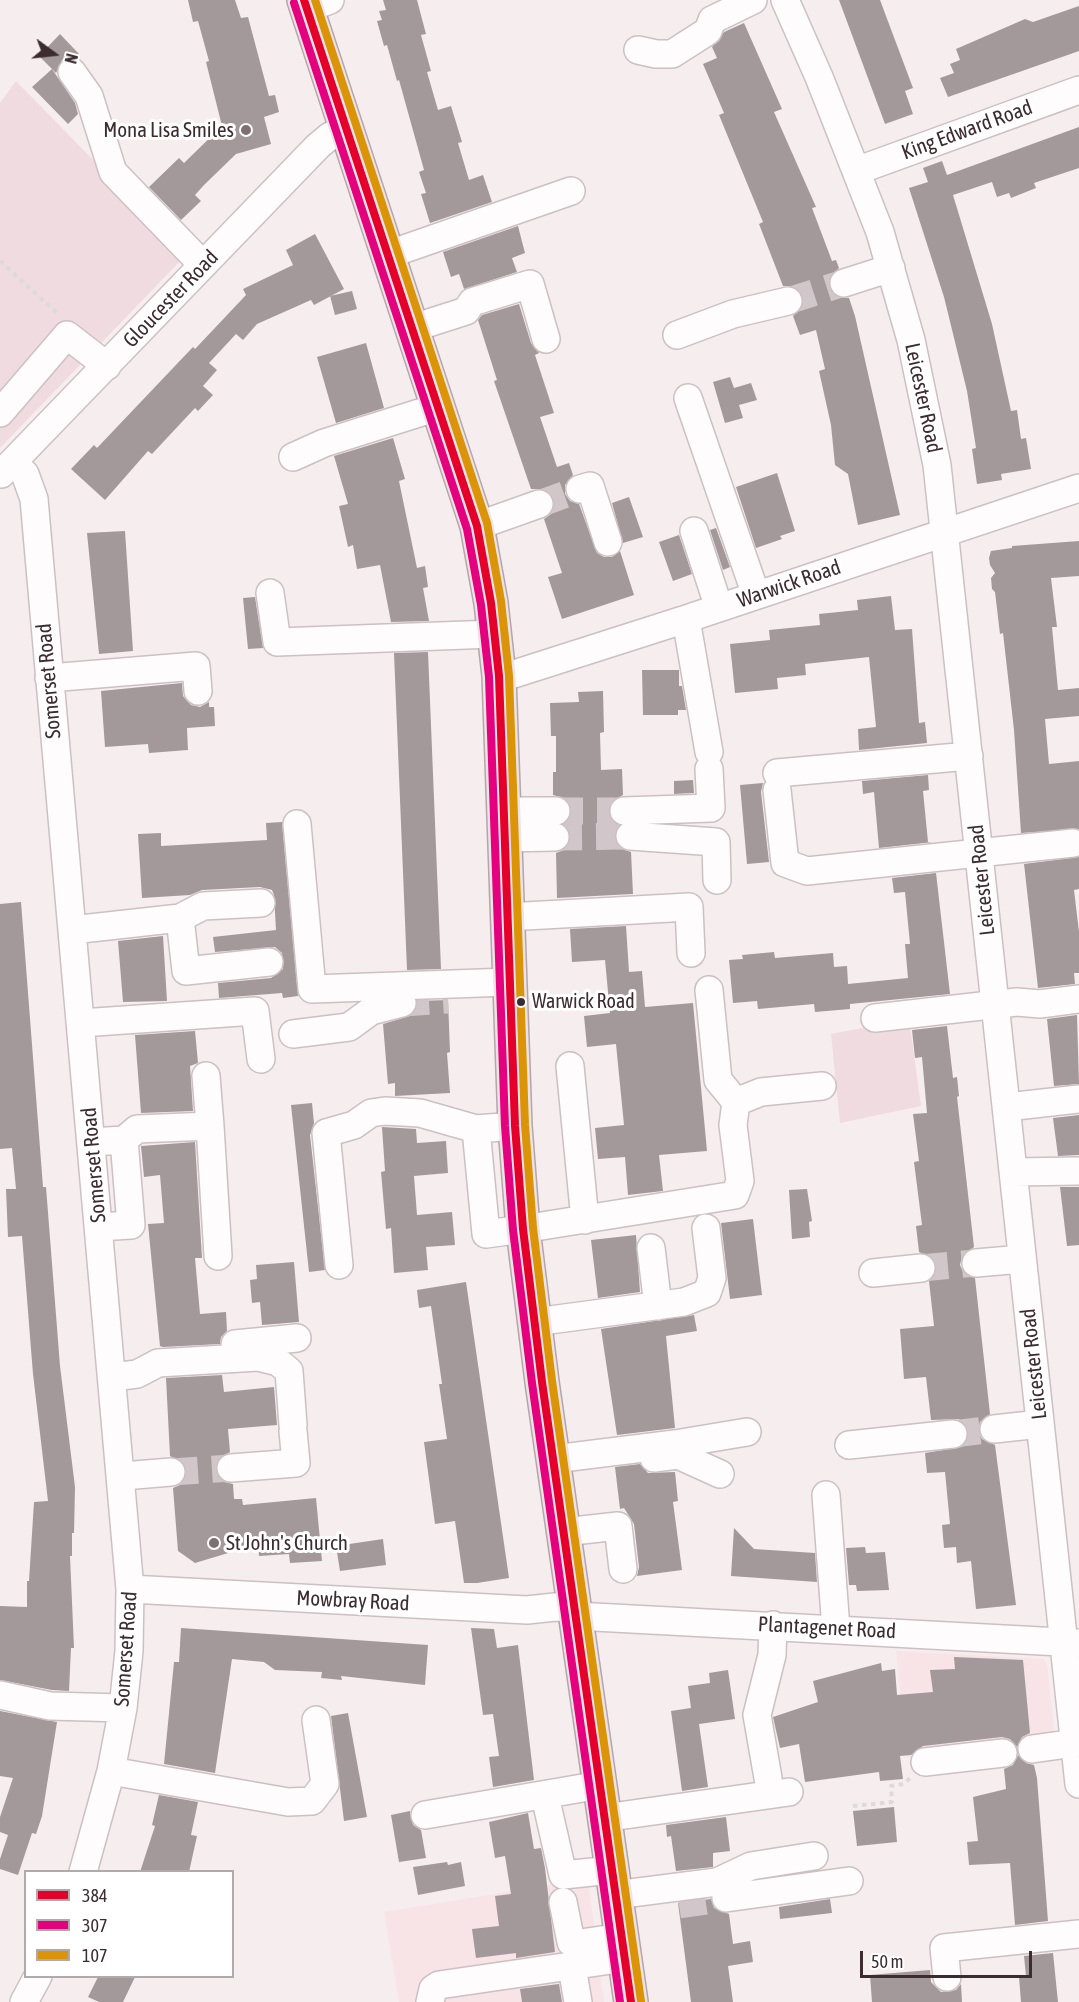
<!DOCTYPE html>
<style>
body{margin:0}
#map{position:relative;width:1079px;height:2002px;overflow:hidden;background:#f6edef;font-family:"Asap Condensed",sans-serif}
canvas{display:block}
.legend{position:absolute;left:24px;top:1870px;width:210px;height:108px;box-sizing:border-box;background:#fff;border:2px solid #b1aaac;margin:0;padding:8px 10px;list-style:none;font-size:18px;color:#3c2b2f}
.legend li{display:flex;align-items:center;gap:12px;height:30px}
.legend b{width:30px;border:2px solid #b1aaac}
.north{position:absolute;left:24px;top:24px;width:60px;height:60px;-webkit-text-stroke:4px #fff;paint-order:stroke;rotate:105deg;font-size:16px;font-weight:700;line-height:24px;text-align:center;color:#3c2b2f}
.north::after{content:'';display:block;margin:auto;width:21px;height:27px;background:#3c2b2f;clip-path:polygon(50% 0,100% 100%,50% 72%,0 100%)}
.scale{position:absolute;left:860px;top:1951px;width:172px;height:27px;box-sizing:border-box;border:3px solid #3c2b2f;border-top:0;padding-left:8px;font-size:18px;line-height:21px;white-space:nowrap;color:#3c2b2f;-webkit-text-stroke:4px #fff;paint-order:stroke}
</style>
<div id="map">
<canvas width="1079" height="2002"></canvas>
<ul class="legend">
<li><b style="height:8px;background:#e4002b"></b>384</li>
<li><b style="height:8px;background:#e5007d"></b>307</li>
<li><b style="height:8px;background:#db9407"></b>107</li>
</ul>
<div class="north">N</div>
<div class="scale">50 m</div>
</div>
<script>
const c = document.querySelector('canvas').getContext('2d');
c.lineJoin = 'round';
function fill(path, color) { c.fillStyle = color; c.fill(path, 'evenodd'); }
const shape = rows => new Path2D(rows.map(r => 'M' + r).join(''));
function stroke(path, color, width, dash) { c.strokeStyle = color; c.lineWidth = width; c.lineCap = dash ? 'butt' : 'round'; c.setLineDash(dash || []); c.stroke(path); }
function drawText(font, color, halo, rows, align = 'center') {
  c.font = font + ' "Asap Condensed",sans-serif'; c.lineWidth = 6; c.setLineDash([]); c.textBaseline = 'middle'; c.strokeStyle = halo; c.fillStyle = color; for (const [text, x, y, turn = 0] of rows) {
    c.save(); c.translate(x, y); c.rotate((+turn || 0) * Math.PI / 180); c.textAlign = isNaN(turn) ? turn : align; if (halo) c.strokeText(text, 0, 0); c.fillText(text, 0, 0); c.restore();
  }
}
fill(shape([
 [896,1651,1042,1659,1047,1663,1055,1741,907,1757],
 [588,1879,604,2002,399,2002,384,1912]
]), '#f8e3e7');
fill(shape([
 [16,81,186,255,0,448,0,103],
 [909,1019,921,1106,840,1123,831,1034]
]), '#efdbe0');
fill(shape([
 [188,0,235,0,241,18,248,17,269,96,275,95,279,112,264,117,271,144,236,154,204,185,195,195,201,201,181,220,149,187,179,158,184,163,222,126,206,62,209,61,198,21,193,22],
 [383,0,417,0,426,34,421,35,431,71,427,72,438,110,451,106,462,142,458,143,469,180,483,175,492,202,430,223,421,194,426,193,419,172,424,170,399,80,397,81,387,45,384,46,377,21,382,20,379,11,386,10],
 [839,0,880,0,913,88,905,91,913,114,885,124],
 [1079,6,1079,51,948,97,940,78,954,73,950,64,960,60,956,49,1025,19,1033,22],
 [744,23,782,109,774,112,816,207,812,208,832,261,836,260,839,268,829,279,829,288,840,298,849,298,855,316,900,515,858,525,848,474,835,465,831,425,819,371,825,369,816,330,800,335,793,316,803,306,803,297,793,286,783,286,759,224,763,222,719,115,724,113,703,64,717,58,712,47,724,32],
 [60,34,79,54,62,60,56,73,39,56],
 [52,69,75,103,78,114,68,124,32,87],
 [1079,127,1079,168,1034,183,1036,188,1011,198,1009,193,997,197,992,182,953,195,992,324,1011,411,1017,410,1021,439,1026,438,1031,469,1001,474,1002,480,977,484,972,449,976,448,967,391,944,297,909,188,928,182,923,168,942,161,947,175],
 [518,226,525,253,512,258,517,272,464,289,459,274,451,277,443,252],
 [315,234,344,289,314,305,311,300,257,324,243,340,236,334,209,363,217,370,203,386,213,395,198,411,195,408,152,454,148,451,105,500,71,469,94,445,97,448,193,347,195,349,246,295,243,289,293,265,286,250],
 [352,291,357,309,335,315,330,296],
 [519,304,531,343,539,353,535,355,554,413,540,417,557,467,569,463,573,475,565,485,565,494,570,501,579,504,597,553,604,557,612,557,620,551,634,595,562,619,548,577,562,573,544,519,551,514,554,499,550,492,542,489,531,489,494,381,497,380,478,320,482,315],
 [366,343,384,408,336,423,317,357],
 [730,377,734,388,751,383,757,400,739,405,743,418,725,423,713,382],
 [393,438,405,479,399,481,417,568,425,566,428,587,423,588,429,621,391,622,380,565,357,569,353,545,348,547,339,506,348,504,334,456],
 [777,473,795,531,780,536,782,539,756,548,736,487],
 [629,497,643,537,623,543,612,503],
 [716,528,730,567,723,570,710,530],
 [125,531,133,651,99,654,87,533],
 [679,535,692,574,673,581,659,542],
 [1079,541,1079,576,1051,578,1057,627,1052,627,1058,690,1079,688,1079,716,1045,719,1049,764,1079,761,1079,829,1021,833,1014,730,1003,633,1000,634,995,592,992,589,991,578,995,573,990,565,989,558,991,551,1012,548,1012,546],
 [891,596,895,630,912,629,919,723,925,722,927,743,859,750,858,729,876,727,869,657,805,664,806,675,777,678,778,689,735,693,730,644,770,640,769,630,820,625,819,614,858,610,857,600],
 [255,597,263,648,248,649,243,598],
 [428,652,441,969,407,970,394,653],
 [642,670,679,670,679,686,682,686,686,710,678,710,678,715,643,715],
 [182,683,183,696,191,705,200,707,209,702,209,707,214,707,215,726,187,728,188,750,149,753,148,744,105,747,101,691],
 [603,691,604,732,600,733,601,770,622,769,623,795,610,803,608,812,611,820,619,825,614,834,616,843,622,849,631,852,633,894,557,898,556,853,564,850,569,844,571,836,564,824,570,818,572,810,564,798,553,795,553,772,556,772,556,736,551,736,550,703,579,702,578,692],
 [928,775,929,790,923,791,928,842,933,842,879,848,874,792,863,794,862,781],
 [693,780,694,793,674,794,674,781],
 [763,783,761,792,769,862,747,864,740,785],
 [282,822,298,996,283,998,282,993,219,998,218,983,271,978,283,969,282,953,275,947,215,952,213,937,276,930,274,895,272,890,260,887,202,890,190,895,142,898,138,834,161,833,161,846,267,840,266,823],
 [1079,857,1079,889,1074,890,1079,932,1079,973,1074,973,1075,984,1038,988,1024,864],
 [936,873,950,994,850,1004,850,1009,815,1012,814,1004,758,1009,757,1001,733,1003,729,960,743,959,742,955,774,952,775,958,833,953,834,967,847,966,848,984,908,978,905,944,910,944,905,892,894,893,892,878],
 [21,902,43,1187,46,1187,60,1366,75,1487,74,1533,72,1533,72,1556,70,1556,74,1648,71,1648,69,1691,52,1690,0,1680,0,1606,27,1607,27,1581,29,1581,34,1502,48,1501,33,1374,22,1236,8,1237,6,1189,16,1189,12,1148,0,1149,0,904],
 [626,926,629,972,642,971,645,1007,693,1003,707,1151,659,1155,663,1191,628,1195,625,1157,598,1159,595,1128,624,1125,616,1044,587,1047,584,1016,610,1013,605,960,572,962,570,929],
 [163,936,167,1001,123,1002,118,941],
 [448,1000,450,1052,447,1053,450,1093,395,1096,395,1083,388,1084,383,1024,413,1015,417,1001],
 [1077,1015,1079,1084,1054,1086,1047,1019],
 [947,1026,953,1078,957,1077,959,1096,957,1097,974,1247,962,1256,960,1265,963,1272,975,1278,990,1414,980,1422,978,1431,982,1439,995,1445,1016,1605,976,1609,971,1561,957,1563,956,1547,944,1548,942,1525,950,1524,945,1472,927,1473,925,1453,962,1447,968,1440,969,1432,959,1419,931,1420,926,1377,904,1379,900,1329,934,1326,929,1281,935,1275,937,1267,933,1258,919,1252,916,1226,922,1225,914,1162,919,1161,913,1114,927,1113,922,1057,915,1058,912,1030],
 [195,1031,198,1063,190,1066,193,1111,141,1113,135,1035],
 [312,1103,314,1123,310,1135,325,1270,309,1272,291,1105],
 [1079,1115,1079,1155,1058,1156,1053,1118],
 [382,1127,416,1129,417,1143,446,1141,448,1173,414,1176,417,1215,452,1212,455,1245,426,1247,428,1270,394,1273,391,1228,386,1229,381,1172,385,1171],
 [195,1142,202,1258,195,1258,200,1314,226,1312,227,1331,221,1337,220,1344,163,1347,160,1346,148,1224,164,1223,160,1175,144,1177,141,1146],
 [1060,1187,1079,1187,1079,1245,1067,1246],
 [807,1189,812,1221,809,1222,810,1237,792,1239,789,1190],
 [753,1219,762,1295,730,1299,721,1223],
 [636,1235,640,1292,598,1298,591,1240],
 [294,1262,299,1322,262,1325,260,1302,252,1303,250,1280,257,1279,256,1265],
 [466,1282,509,1578,477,1583,464,1583,455,1521,435,1524,424,1442,447,1439,439,1384,442,1384,431,1306,419,1308,417,1290],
 [694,1315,697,1331,666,1336,675,1428,617,1435,601,1329],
 [222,1375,224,1392,274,1387,277,1425,228,1429,230,1452,217,1461,215,1469,218,1476,224,1482,233,1484,234,1499,242,1499,243,1505,316,1498,322,1561,290,1563,289,1554,259,1556,258,1544,195,1563,178,1551,173,1488,180,1485,187,1471,184,1463,170,1456,166,1378],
 [640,1464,648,1473,675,1472,678,1501,673,1502,682,1570,637,1576,639,1567,634,1524,624,1508,620,1509,615,1467],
 [734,1528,754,1549,815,1553,817,1582,731,1576],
 [383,1539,386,1565,340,1571,336,1546],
 [865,1547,866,1553,885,1552,889,1590,857,1591,856,1585,849,1585,846,1548],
 [181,1628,428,1645,425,1685,341,1676,342,1680,321,1678,322,1672,275,1670,264,1662,232,1659,215,1773,164,1764,174,1662,179,1662],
 [471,1628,494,1629,497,1648,518,1645,534,1780,493,1787,489,1757,499,1756,493,1714,483,1715],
 [954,1657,1023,1660,1030,1733,1022,1737,1017,1747,1010,1739,1002,1737,923,1746,911,1755,900,1756,903,1779,880,1781,879,1772,805,1782,799,1744,780,1748,773,1717,818,1702,813,1681,881,1663,882,1671,895,1669,897,1695,933,1692,930,1670,955,1669],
 [728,1670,735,1719,699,1724,708,1787,682,1791,671,1711,691,1708,688,1686,710,1683,709,1673],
 [0,1711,57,1722,42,1816,36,1834,32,1833,18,1875,0,1869,0,1859,8,1835,0,1832,0,1817,13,1778,0,1776],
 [348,1713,367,1817,344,1821,331,1716],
 [1018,1755,1026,1763,1034,1765,1037,1778,1048,1921,1015,1925,1010,1863,969,1865,967,1842,978,1841,973,1797,1006,1789,1004,1769,1013,1765],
 [159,1795,198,1802,191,1835,197,1836,189,1872,140,1872,155,1826,152,1825],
 [894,1807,897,1842,857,1846,853,1811],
 [410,1811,413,1825,421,1830,426,1858,399,1862,391,1815],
 [528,1813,534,1849,541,1848,545,1868,555,1952,516,1958,516,1953,476,1958,472,1929,499,1926,495,1896,511,1894,505,1856,495,1858,489,1822],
 [726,1817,730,1851,713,1853,713,1867,676,1871,671,1836,667,1837,666,1825],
 [447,1862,448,1865,461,1862,465,1886,418,1895,413,1867],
 [711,1899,714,1908,729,1914,733,1944,750,1941,753,1962,728,1966,733,2002,691,2002,678,1903],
 [830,1899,832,1913,780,1919,779,1907],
 [1053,1953,1058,2002,1021,2002,1019,1977,1026,1976,1024,1956],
 [930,1970,931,1982,941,1992,956,1990,961,1984,962,2002,872,2002,870,1975],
 [98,1977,135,1977,123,2002,99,2002,88,1997],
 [559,1984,562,2002,522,2002,520,1989]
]), '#a3999b');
stroke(shape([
 [788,301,844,283],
 [539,504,580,489],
 [556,811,624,811],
 [555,837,630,836],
 [402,1003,448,1000],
 [921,1268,976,1263],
 [953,1434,994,1429],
 [171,1472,231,1468],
 [679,1905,726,1898]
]), '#d1c6c9', 27, [27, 14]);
const minor = shape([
 [785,0,819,77,880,232,911,340,937,465,1079,1784],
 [306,9,330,0],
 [638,50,656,54,672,54,708,31,712,20,753,0],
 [72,72,89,96,113,172,203,265],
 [856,171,1079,90],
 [387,255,571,191],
 [844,283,891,268],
 [413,328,466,311,472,302,530,284,546,339],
 [677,335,733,314,788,301],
 [688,398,756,595],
 [0,413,67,335,107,366],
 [293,457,324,443,438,407],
 [13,462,25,474,34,499,130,1589,129,1651,123,1708,111,1771,83,1872],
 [1,474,318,146,330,136,346,129],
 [580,489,590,486,608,542],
 [477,526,539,504],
 [694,531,719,608],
 [270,593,277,642,494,634],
 [686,619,709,752],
 [499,676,514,674,686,619,1079,488],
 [49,678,196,666,198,691],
 [777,773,969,756],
 [777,790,785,863,807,871,1073,843],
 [503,811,556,811],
 [624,811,711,808,709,769],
 [297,824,312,989,509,982],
 [630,836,716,842,717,880],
 [504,838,555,837],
 [507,917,689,907,691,953],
 [180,918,186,971,269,962],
 [72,930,180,918,203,906,261,903],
 [709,990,718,1080,736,1102],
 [875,1018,1017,1002,1040,1004,1079,999],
 [81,1023,255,1011,261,1059],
 [293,1034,349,1027,371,1011,402,1003],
 [570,1066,585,1220],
 [1007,1107,1079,1099],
 [210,1126,218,1256],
 [476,1129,486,1234,523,1229,735,1195,740,1181,733,1125,736,1102,761,1092,822,1086],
 [91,1142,124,1140,137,1129,210,1126,206,1076],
 [1013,1172,1079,1171],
 [99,1227,131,1225,124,1140],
 [651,1248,658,1306],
 [976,1263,1022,1259],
 [339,1265,326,1133,354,1125,371,1113,385,1111,420,1113,476,1129,515,1126],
 [873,1273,921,1268],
 [535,1322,684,1302,707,1293,712,1278,706,1228],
 [235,1344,297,1338],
 [113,1377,137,1374,158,1363,258,1357,278,1362,289,1371,293,1425],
 [994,1429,1040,1424],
 [849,1445,953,1434],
 [654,1458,678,1455,720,1474],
 [554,1459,675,1444,747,1432],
 [231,1468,296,1463,293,1431],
 [123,1476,171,1472],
 [826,1495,836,1629],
 [564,1532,618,1526,623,1569],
 [130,1589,527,1610,555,1607,575,1608],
 [576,1616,1079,1643],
 [0,1695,50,1706,123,1708],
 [1032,1749,1075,1743],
 [925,1762,1003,1753],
 [111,1771,288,1802,312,1801,325,1784,316,1720],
 [768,1778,757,1715,772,1655,773,1625],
 [545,1796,563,1875,612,1870],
 [425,1815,600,1785],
 [604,1818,789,1792],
 [615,1895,717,1882,751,1866,814,1856],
 [726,1898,849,1881],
 [563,1902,571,1942,574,1944,621,1937],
 [572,1967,578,2002],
 [947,1977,944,1948,1079,1934],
 [24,2002,38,1976],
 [430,2002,433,1989,439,1985,625,1958]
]);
const major = shape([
 [304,0,477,526,491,603,499,676,515,1126,523,1229,542,1382,631,2002]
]);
stroke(minor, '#ccc0c2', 30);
stroke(major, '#b5a5a9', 36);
stroke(shape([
 [0,261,57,313],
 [853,1806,892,1802,891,1786,904,1784,910,1778]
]), '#dddadb', 4, [4.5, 4.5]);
stroke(minor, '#fefcfd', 27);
stroke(major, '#ece4e6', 33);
stroke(shape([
 [304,0,477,526,491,603,499,676,515,1126,523,1229,542,1382,631,2002]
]), '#e4002b', 8);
stroke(shape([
 [294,3,467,529,481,605,489,677,505,1126,513,1230,532,1383,620,2002]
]), '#e5007d', 8);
stroke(shape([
 [315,0,487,523,501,601,509,676,525,1125,533,1228,552,1381,641,2001]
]), '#db9407', 8);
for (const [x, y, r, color] of [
 [246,130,6,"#7d6f72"],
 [521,1002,5,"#3c2b2f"],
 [214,1543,6,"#7d6f72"]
]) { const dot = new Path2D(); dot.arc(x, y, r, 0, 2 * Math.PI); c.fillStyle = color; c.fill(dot); stroke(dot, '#fff', 2); }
drawText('20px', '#3c2b2f', '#fff', [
 ["Warwick Road",532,1002]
], 'left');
drawText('21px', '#3c2b2f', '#fff', [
 ["Mona Lisa Smiles",234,130],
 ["St John's Church",226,1543,"left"]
], 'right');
drawText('21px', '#3c2b2f', '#fff', [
 ["King Edward Road",967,130,-20],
 ["Gloucester Road",171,299,-46],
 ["Leicester Road",923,398,78],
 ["Warwick Road",789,584,-19],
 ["Somerset Road",49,681,-95],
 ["Leicester Road",982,880,-96],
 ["Somerset Road",94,1165,-95],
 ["Leicester Road",1034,1364,-96],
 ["Mowbray Road",353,1601,3],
 ["Plantagenet Road",827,1628,3],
 ["Somerset Road",126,1649,-86]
]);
</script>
